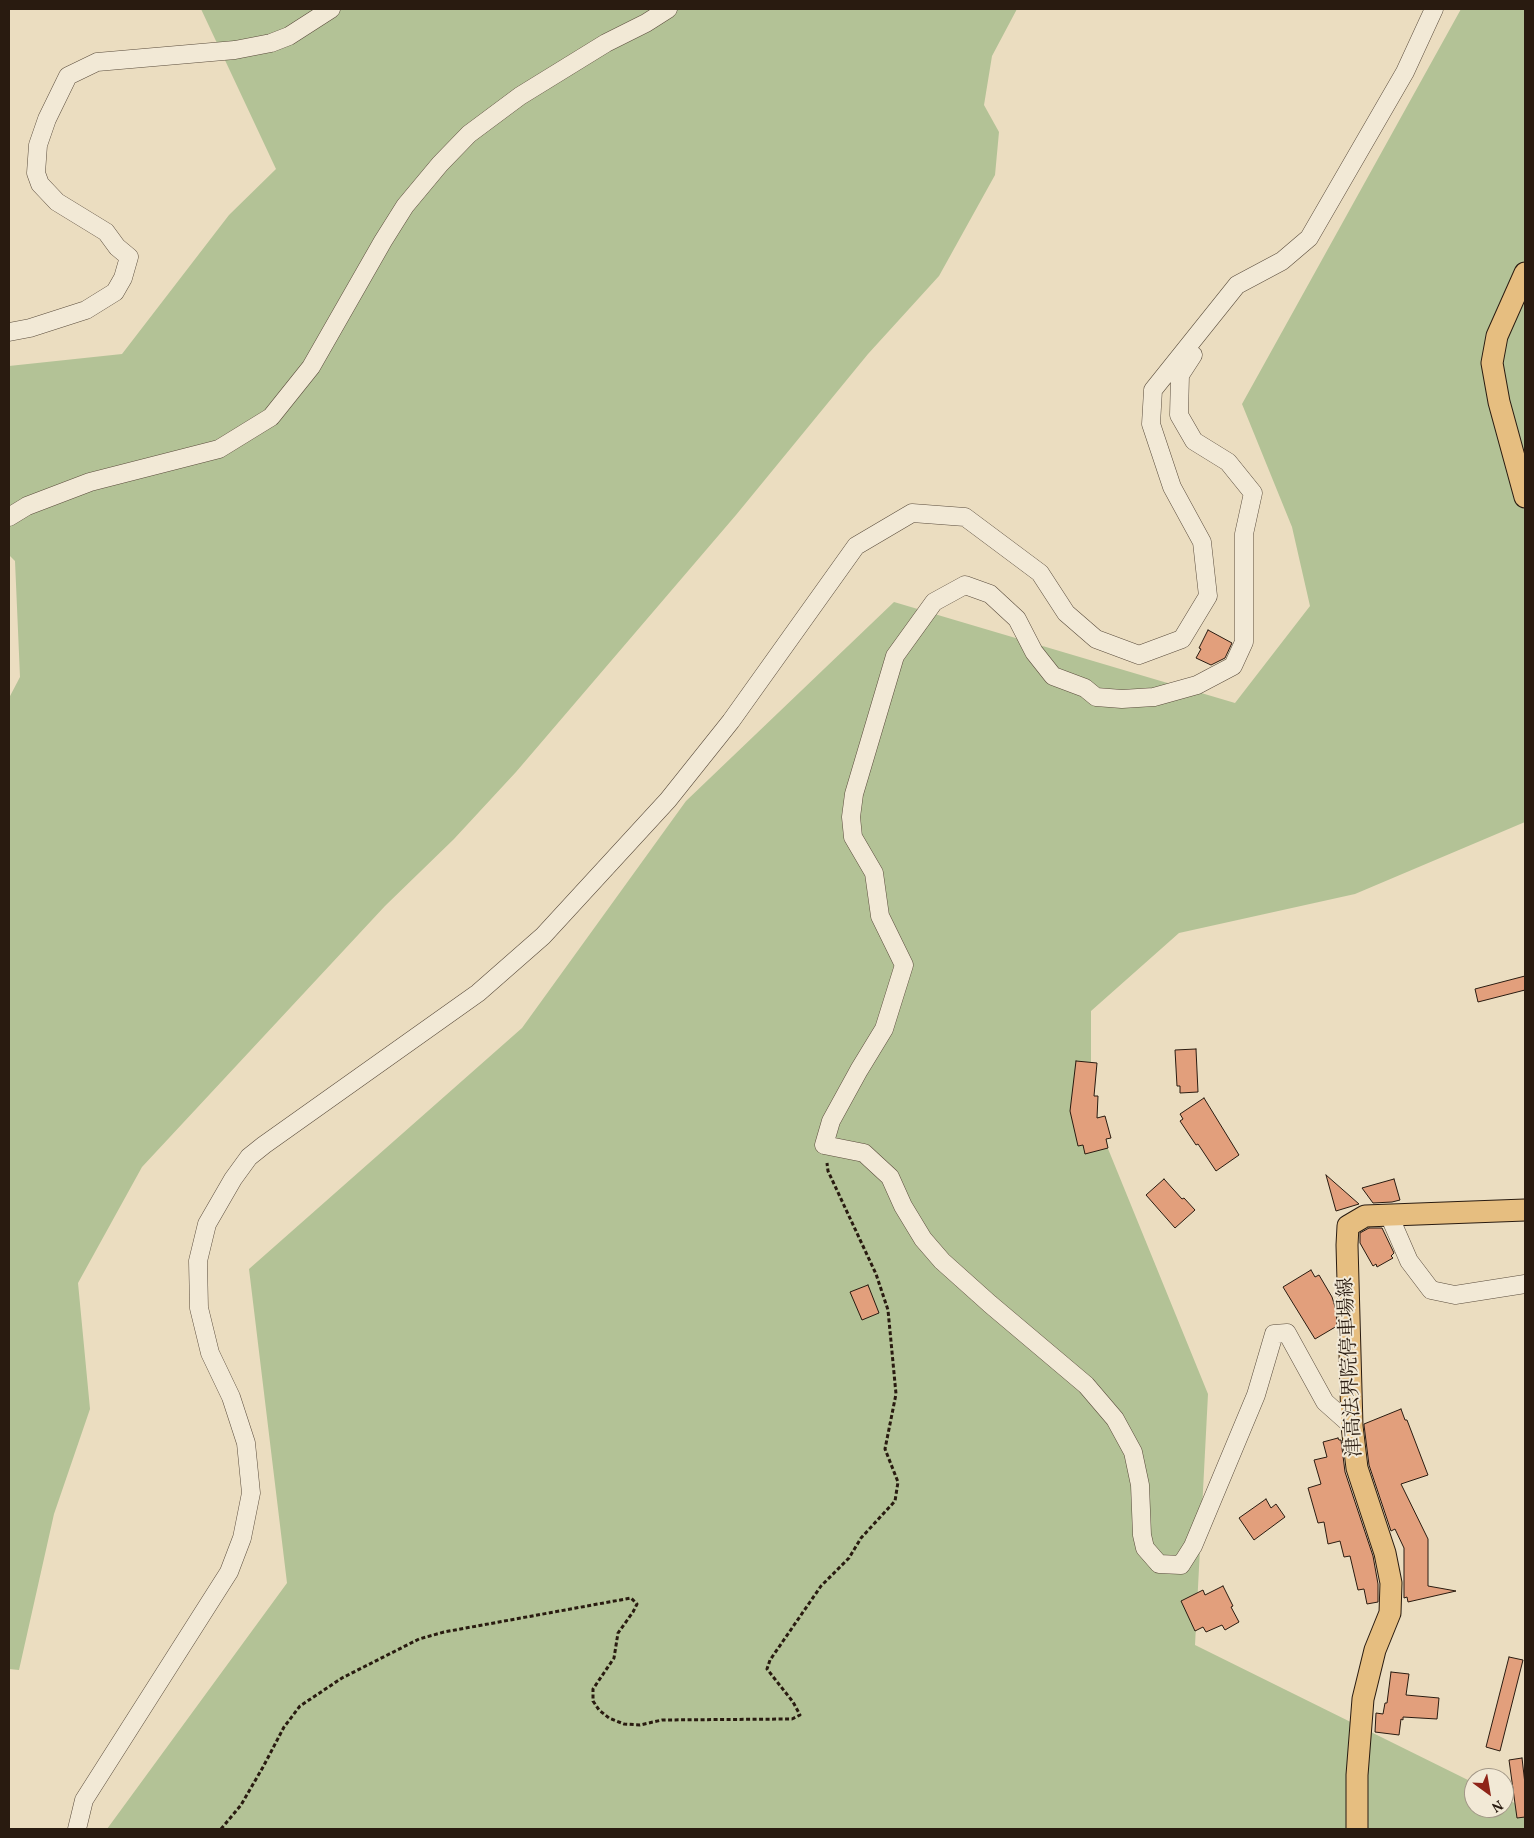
<!DOCTYPE html>
<meta charset="utf-8">
<style>
body{margin:0}
#map{position:relative;width:1534px;height:1838px;overflow:hidden;background:#ebddc0;font-family:Vollkorn,serif}
canvas{display:block}
.frame{position:absolute;inset:0;border:10px solid #291b10;pointer-events:none}
.north{position:absolute;left:1464px;top:1768px;width:50px;height:50px;box-sizing:border-box;background:#f2e9d6;border:1px solid #a29787;border-radius:50%;rotate:148deg;font-size:14px;font-weight:700;line-height:20px;text-align:center;color:#291b10}
.north::after{content:'';display:block;margin:auto;width:18px;height:22px;background:#8f2418;clip-path:polygon(50% 0,100% 100%,50% 72%,0 100%)}
</style>
<div id="map">
<canvas width="1534" height="1838"></canvas>
<div class="frame"></div>
<div class="north">N</div>
</div>
<script>
const c = document.querySelector('canvas').getContext('2d');
c.lineJoin = 'round';
function fill(path, color) { c.fillStyle = color; c.fill(path, 'evenodd'); }
const shape = rows => new Path2D(rows.map(r => 'M' + r).join(''));
function stroke(path, color, width, dash) { c.strokeStyle = color; c.lineWidth = width; c.lineCap = dash ? 'butt' : 'round'; c.setLineDash(dash || []); c.stroke(path); }
function drawText(font, color, halo, rows, align = 'center') {
  c.font = font + ' Vollkorn,"Noto Serif JP",serif'; c.lineWidth = 4; c.setLineDash([]); c.textBaseline = 'middle'; c.strokeStyle = halo; c.fillStyle = color; for (const [text, x, y, turn = 0] of rows) {
    c.save(); c.translate(x, y); c.rotate((+turn || 0) * Math.PI / 180); c.textAlign = isNaN(turn) ? turn : align; if (halo) c.strokeText(text, 0, 0); c.fillText(text, 0, 0); c.restore();
  }
}
fill(shape([
 [201,9,1017,9,992,56,984,105,999,132,995,175,939,276,868,354,736,515,516,772,454,839,385,906,142,1167,78,1283,90,1409,54,1514,19,1670,9,1669,9,698,20,677,15,561,9,555,9,366,122,354,229,215,276,169],
 [1461,9,1525,9,1525,822,1355,894,1179,933,1091,1011,1091,1107,1208,1394,1195,1645,1474,1783,1474,1808,1504,1808,1504,1798,1525,1808,1525,1829,107,1829,287,1583,249,1269,522,1028,686,801,894,602,1235,703,1310,606,1292,527,1242,404]
]), '#b3c296');
const building = shape([
 [1208,630,1232,643,1225,658,1211,665,1196,658,1201,649,1199,648,1208,630],
 [1525,976,1525,990,1478,1002,1475,989,1525,976],
 [1196,1049,1198,1092,1180,1093,1180,1086,1177,1086,1175,1050,1196,1049],
 [1076,1061,1097,1063,1094,1096,1098,1096,1097,1118,1105,1116,1111,1138,1106,1139,1108,1148,1085,1154,1083,1145,1078,1146,1070,1111,1076,1061],
 [1204,1098,1239,1155,1216,1171,1198,1144,1196,1145,1180,1121,1183,1119,1180,1114,1204,1098],
 [1326,1175,1359,1204,1336,1211,1326,1175],
 [1164,1179,1182,1199,1184,1198,1195,1210,1175,1228,1146,1195,1164,1179],
 [1394,1179,1400,1200,1392,1202,1373,1203,1362,1188,1394,1179],
 [1369,1228,1382,1228,1394,1253,1391,1256,1393,1258,1377,1267,1376,1264,1373,1266,1360,1243,1360,1233,1369,1228],
 [1311,1270,1315,1277,1319,1275,1332,1297,1336,1310,1337,1326,1315,1339,1283,1287,1311,1270],
 [868,1285,879,1313,862,1320,850,1292,868,1285],
 [1401,1409,1405,1420,1407,1420,1428,1475,1401,1484,1428,1539,1428,1586,1456,1591,1408,1602,1407,1597,1404,1598,1404,1548,1395,1529,1391,1531,1369,1465,1364,1425,1364,1424,1401,1409],
 [1338,1438,1339,1440,1341,1440,1345,1472,1373,1556,1378,1584,1378,1602,1367,1604,1364,1589,1358,1590,1350,1556,1344,1557,1340,1541,1328,1544,1324,1522,1318,1523,1308,1488,1321,1484,1314,1460,1327,1457,1323,1442,1338,1438],
 [1266,1499,1271,1508,1276,1504,1285,1517,1254,1540,1239,1518,1266,1499],
 [1223,1586,1233,1606,1231,1607,1239,1622,1225,1630,1222,1625,1206,1632,1203,1627,1195,1631,1181,1601,1203,1590,1205,1595,1223,1586],
 [1509,1657,1523,1660,1500,1751,1486,1747,1509,1657],
 [1391,1672,1409,1674,1406,1695,1439,1698,1437,1719,1403,1717,1403,1720,1401,1719,1399,1735,1375,1732,1376,1713,1383,1714,1385,1703,1387,1703,1391,1672],
 [1522,1758,1525,1784,1525,1817,1517,1818,1509,1760,1522,1758]
]);
fill(building, '#e29f7c');
stroke(building, '#291b10', 1);
const minor = shape([
 [9,332,30,328,86,310,115,292,123,278,129,257,117,247,106,232,57,202,40,184,36,173,38,145,47,119,68,76,97,62,235,50,271,43,289,36,331,9],
 [1193,355,1180,375,1179,415,1194,441,1228,462,1253,493,1244,534,1244,642,1233,666,1197,685,1154,697,1122,699,1096,697,1085,688,1053,676,1034,652,1017,619,990,594,965,585,934,602,895,656,854,794,851,817,853,837,874,873,880,916,904,965,884,1029,859,1070,831,1121,824,1145,864,1153,890,1177,903,1206,923,1239,942,1261,990,1304,1086,1385,1115,1419,1133,1452,1140,1485,1142,1535,1145,1548,1159,1564,1181,1565,1193,1546,1256,1395,1274,1334,1287,1333,1325,1402,1352,1426],
 [9,517,27,506,90,482,219,449,271,417,311,367,383,241,405,206,440,164,469,134,520,96,606,43,646,23,668,9],
 [1389,1215,1409,1261,1431,1290,1455,1295,1525,1284],
 [77,1829,84,1800,229,1572,242,1538,251,1493,246,1443,231,1397,210,1353,199,1308,198,1261,207,1224,233,1179,249,1157,264,1145,478,993,543,936,668,800,731,721,856,546,912,513,965,517,1040,573,1066,613,1096,639,1139,655,1182,639,1208,596,1202,542,1172,487,1151,424,1153,390,1237,285,1282,261,1309,238,1405,72,1434,9]
]);
const major = shape([
 [1525,273,1497,336,1492,363,1499,402,1525,497],
 [1357,1829,1357,1775,1363,1699,1375,1650,1390,1613,1391,1583,1385,1553,1357,1468,1352,1426,1347,1245,1348,1226,1365,1216,1525,1210]
]);
stroke(minor, '#5a4c3c', 19);
stroke(major, '#291b10', 23);
stroke(shape([
 [221,1829,241,1805,263,1767,284,1727,300,1706,342,1678,419,1639,444,1632,631,1598,637,1604,633,1612,618,1633,614,1658,593,1689,593,1701,599,1710,609,1718,624,1724,640,1725,662,1720,792,1719,800,1715,793,1702,767,1669,770,1660,821,1586,849,1558,861,1538,895,1501,898,1482,885,1449,896,1394,888,1310,876,1274,828,1171,827,1163]
]), '#291b10', 3, [4, 2.5]);
stroke(minor, '#f2e9d6', 18);
stroke(major, '#e6be80', 21);
drawText('20px', '#291b10', '#f2e9d6', [
 ["津高法界院停車場線",1352,1367,-93]
]);
</script>
